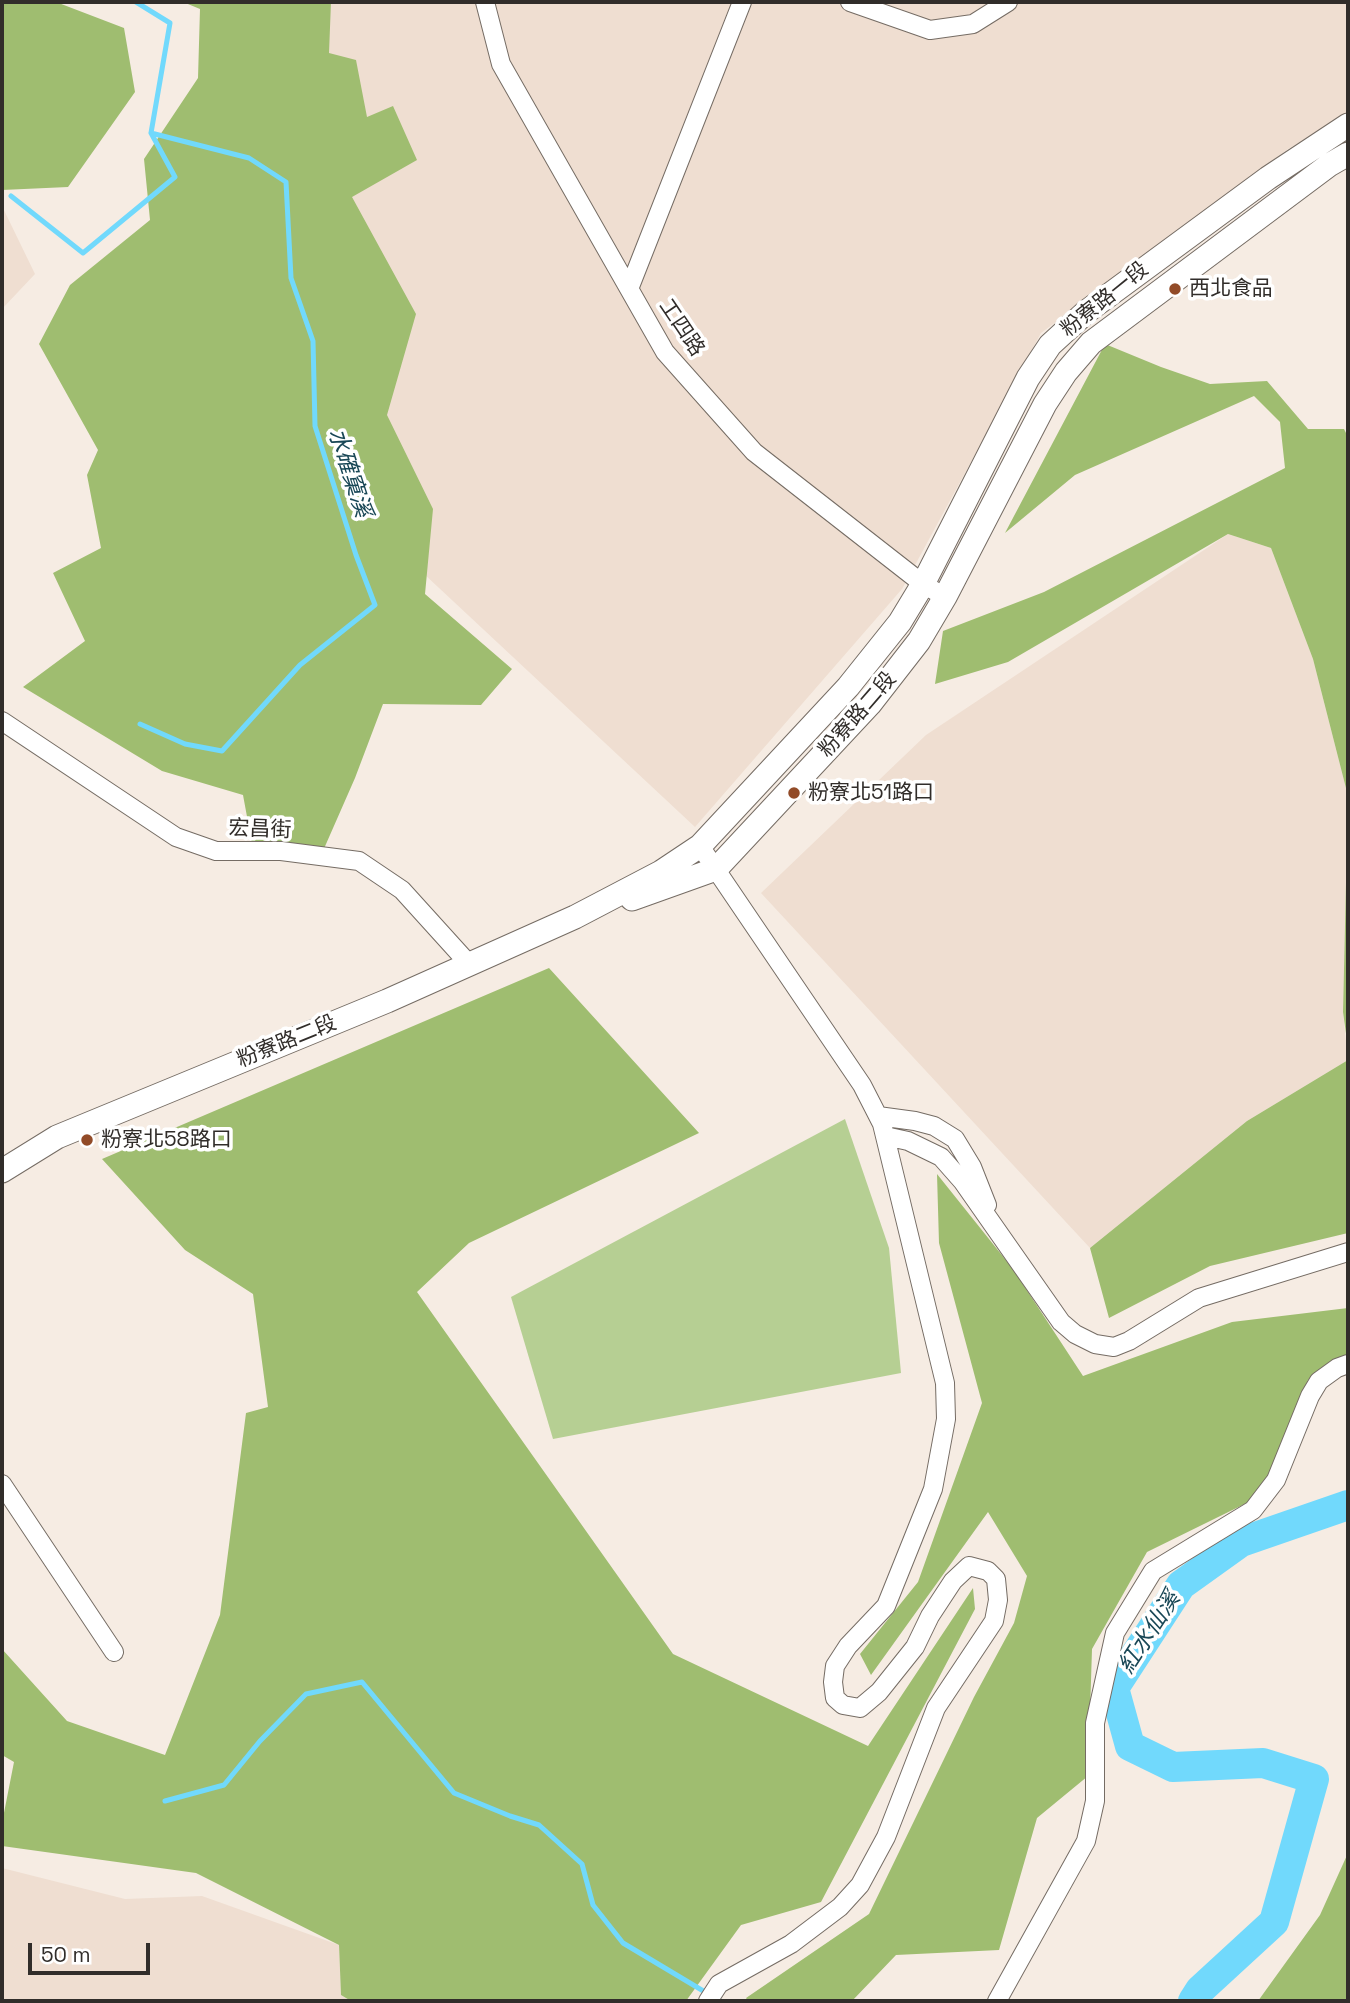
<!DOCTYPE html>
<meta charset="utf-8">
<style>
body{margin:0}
#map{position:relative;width:1350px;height:2003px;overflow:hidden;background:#f6ece3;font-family:"Space Grotesk",sans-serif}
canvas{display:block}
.frame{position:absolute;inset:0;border:4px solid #312d2a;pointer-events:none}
.scale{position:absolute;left:28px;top:1943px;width:122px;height:32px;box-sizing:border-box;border:4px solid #312d2a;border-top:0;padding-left:9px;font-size:21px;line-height:24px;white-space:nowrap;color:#312d2a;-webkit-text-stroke:5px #fff;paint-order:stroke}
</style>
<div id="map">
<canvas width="1350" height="2003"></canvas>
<div class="frame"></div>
<div class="scale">50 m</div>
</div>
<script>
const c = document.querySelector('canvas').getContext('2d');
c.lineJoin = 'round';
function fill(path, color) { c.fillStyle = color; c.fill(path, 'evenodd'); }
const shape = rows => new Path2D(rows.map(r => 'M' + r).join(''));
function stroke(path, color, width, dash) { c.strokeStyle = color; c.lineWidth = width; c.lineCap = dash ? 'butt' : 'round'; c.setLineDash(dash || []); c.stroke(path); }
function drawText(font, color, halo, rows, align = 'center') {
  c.font = font + ' "Space Grotesk","Noto Sans TC",sans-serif'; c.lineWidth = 7; c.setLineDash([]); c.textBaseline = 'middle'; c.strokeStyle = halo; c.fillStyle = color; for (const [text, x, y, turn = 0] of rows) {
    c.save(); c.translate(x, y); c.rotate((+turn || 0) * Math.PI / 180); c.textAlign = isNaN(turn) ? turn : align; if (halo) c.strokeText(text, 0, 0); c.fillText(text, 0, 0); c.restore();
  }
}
fill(shape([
 [262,2,1348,2,1348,116,1288,149,1041,333,902,589,695,827,378,531],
 [2,206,35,274,2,309],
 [1228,534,1271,548,1313,659,1348,796,1343,1012,1348,1060,1247,1121,1090,1248,761,893,926,735],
 [2,1868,125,1899,202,1896,339,1945,341,1995,351,2001,2,2001]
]), '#efded1');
fill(shape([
 [845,1119,889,1248,901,1373,553,1439,511,1297]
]), '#b6cf93');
fill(shape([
 [2,2,56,2,124,28,135,92,68,187,2,190],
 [183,2,331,2,329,53,356,60,367,117,393,106,417,160,352,197,416,314,387,415,433,509,425,594,512,669,481,705,383,704,355,778,319,860,253,849,243,795,162,771,23,687,85,641,53,573,101,548,87,475,98,450,39,344,70,285,150,220,144,159,198,78,200,9],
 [1105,344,1161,367,1210,384,1267,381,1308,429,1344,429,1348,437,1348,1048,1343,1012,1348,796,1313,659,1271,548,1228,534,1008,662,935,684,943,631,1044,592,1285,468,1280,422,1254,396,1075,475,1005,533],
 [549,968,699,1133,469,1243,417,1292,673,1654,868,1746,973,1588,975,1609,821,1902,741,1925,686,2001,351,2001,341,1995,339,1945,196,1873,2,1846,2,1823,14,1762,2,1755,2,1649,67,1721,165,1755,220,1615,246,1413,268,1407,253,1294,185,1250,102,1159],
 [1348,1060,1348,1233,1210,1266,1109,1318,1090,1248,1247,1121],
 [937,1174,1013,1269,1083,1376,1232,1322,1348,1308,1348,1359,1331,1363,1308,1380,1265,1494,1147,1552,1092,1649,1088,1776,1037,1818,999,1950,896,1955,852,2001,748,2001,746,1998,869,1914,974,1697,1014,1623,1027,1576,988,1512,871,1675,860,1654,918,1582,982,1403,939,1243],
 [1348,1853,1348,2001,1258,2001,1320,1915]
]), '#9fbd70');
stroke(shape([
 [136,2,170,23,151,133],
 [11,196,83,253,175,177,151,133],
 [140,724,185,744,222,751,300,665,375,605,356,555,315,426,313,341,291,278,286,182,249,158,151,133],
 [165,1801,224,1785,260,1741,306,1694,362,1682,454,1793,510,1816,539,1825,582,1864,593,1905,623,1943,720,2001]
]), '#71d9fc', 5);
stroke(shape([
 [1193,2001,1200,1990,1274,1922,1314,1779,1263,1763,1173,1767,1130,1746,1114,1688,1181,1585,1241,1542,1348,1505]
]), '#71d9fc', 30);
const minor = shape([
 [485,2,501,64,665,352,754,452,923,584,945,597],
 [850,2,930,30,973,24,1008,2],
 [629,289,742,2],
 [2,721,176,837,216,851,281,851,359,861,402,890,469,964],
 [700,846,862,1085,882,1124,945,1383,946,1419,933,1489,886,1606,848,1646,835,1666,833,1682,835,1698,843,1705,860,1708,879,1692,915,1647,930,1616,953,1581,969,1566,988,1571,996,1579,998,1600,994,1621,936,1708,886,1837,860,1885,840,1907,791,1944,719,1984,708,2001],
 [878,1116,915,1121,934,1126,955,1139,972,1167,987,1205],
 [885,1136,908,1141,941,1157,963,1182,1061,1322,1075,1334,1095,1344,1114,1347,1129,1341,1199,1298,1348,1252],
 [2,1484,114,1652],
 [997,2001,1086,1841,1095,1801,1095,1723,1115,1633,1153,1571,1253,1510,1276,1480,1310,1396,1319,1381,1337,1368,1348,1364]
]);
const major = shape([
 [632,899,716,869,870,704,919,641,945,597,1045,404,1066,372,1091,343,1329,165,1348,154],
 [2,1171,57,1137,387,1001,575,917,661,872,700,846,848,687,900,622,923,584,1028,378,1050,345,1086,312,1268,178,1348,125]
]);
stroke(minor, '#756c64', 20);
stroke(major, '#756c64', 25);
stroke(minor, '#fff', 18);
stroke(major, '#fff', 23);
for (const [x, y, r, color] of [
 [1175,289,7,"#924b28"],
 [794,793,7,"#924b28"],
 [87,1140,7,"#924b28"]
]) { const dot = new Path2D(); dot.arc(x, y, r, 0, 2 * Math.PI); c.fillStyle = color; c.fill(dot); stroke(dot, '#fff', 2.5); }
drawText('21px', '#312d2a', '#fff', [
 ["西北食品",1189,289],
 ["粉寮北51路口",808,793],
 ["粉寮北58路口",101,1140]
], 'left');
drawText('21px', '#312d2a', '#fff', [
 ["粉寮路一段",1105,300,-39],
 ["工四路",681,328,56],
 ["粉寮路二段",858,715,-49],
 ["宏昌街",260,830,2],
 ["粉寮路二段",287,1042,-22]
]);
drawText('italic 23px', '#194756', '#fff', [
 ["水確窠溪",349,473,72],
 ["紅水仙溪",1150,1633,-57]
]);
</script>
